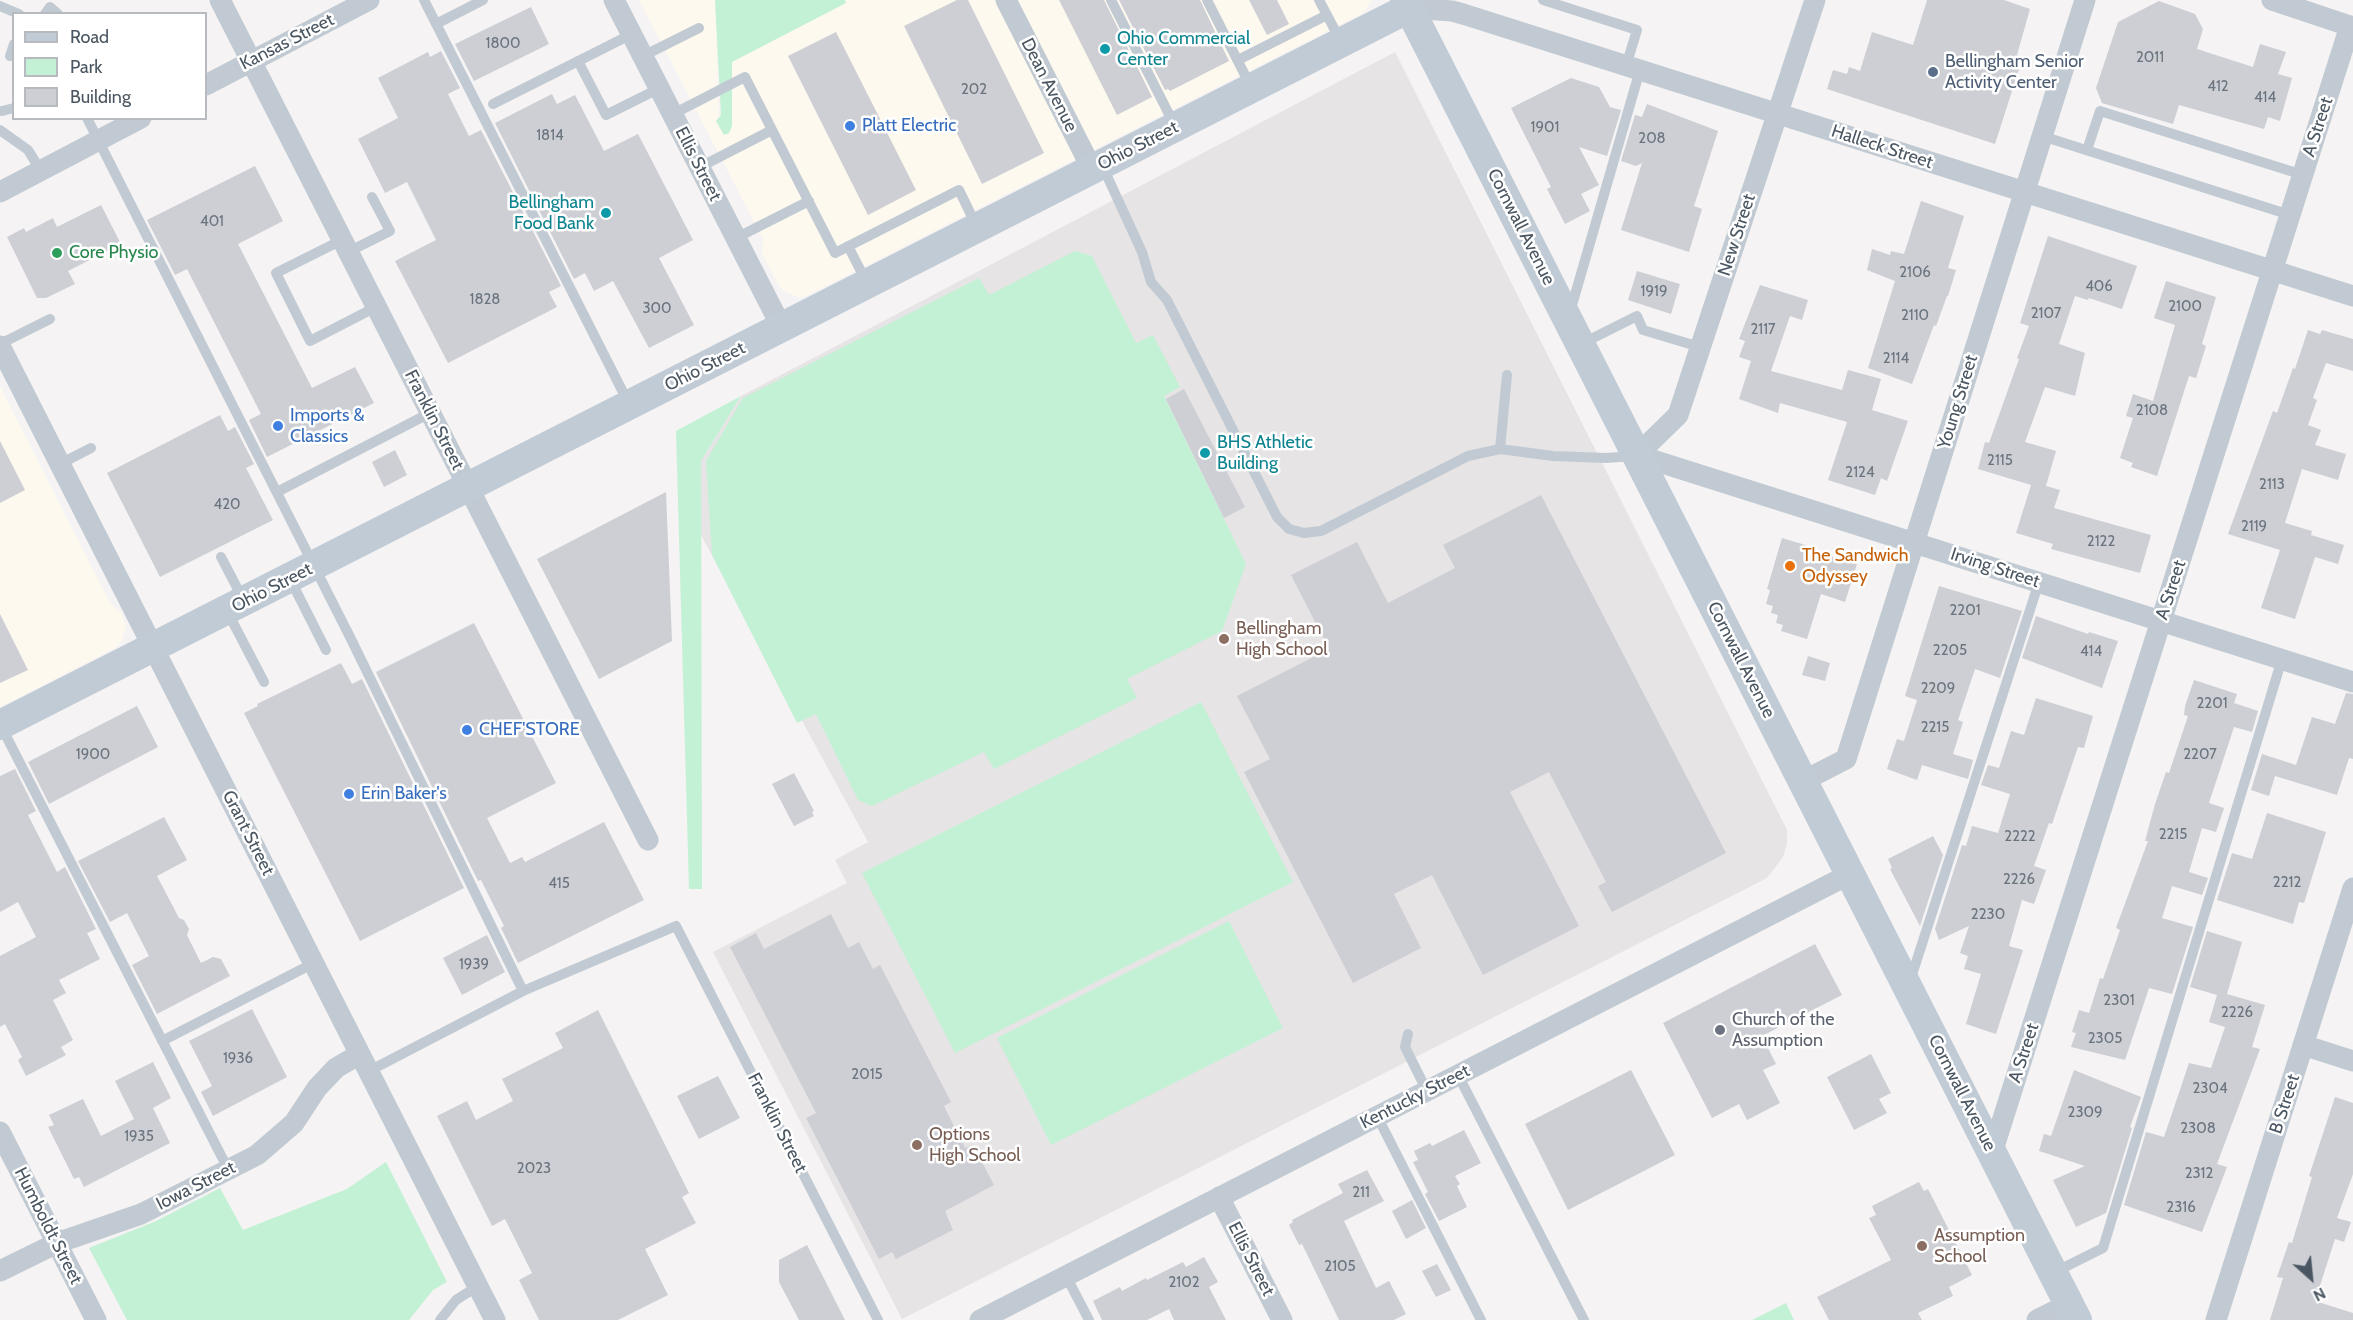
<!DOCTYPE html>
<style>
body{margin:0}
#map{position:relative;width:2353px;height:1320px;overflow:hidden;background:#f5f3f3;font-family:Cabin,sans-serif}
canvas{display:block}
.legend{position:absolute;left:12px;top:12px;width:195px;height:108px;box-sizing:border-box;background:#fff;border:2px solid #b7bbc0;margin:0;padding:8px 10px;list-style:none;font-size:18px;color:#4a5661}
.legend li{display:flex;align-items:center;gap:12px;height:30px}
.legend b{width:30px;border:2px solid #b7bbc0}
.north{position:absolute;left:2281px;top:1248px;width:60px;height:60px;-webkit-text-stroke:4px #fff;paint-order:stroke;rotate:153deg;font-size:16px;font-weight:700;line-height:24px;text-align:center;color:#4a5661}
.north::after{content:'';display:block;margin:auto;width:21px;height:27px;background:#4a5661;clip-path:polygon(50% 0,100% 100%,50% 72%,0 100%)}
</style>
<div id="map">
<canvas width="2353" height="1320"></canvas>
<ul class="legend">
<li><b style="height:8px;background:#c1cbd6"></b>Road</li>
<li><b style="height:16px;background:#c3f1d5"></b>Park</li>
<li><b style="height:16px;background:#cdcfd5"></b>Building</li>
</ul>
<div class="north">N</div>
</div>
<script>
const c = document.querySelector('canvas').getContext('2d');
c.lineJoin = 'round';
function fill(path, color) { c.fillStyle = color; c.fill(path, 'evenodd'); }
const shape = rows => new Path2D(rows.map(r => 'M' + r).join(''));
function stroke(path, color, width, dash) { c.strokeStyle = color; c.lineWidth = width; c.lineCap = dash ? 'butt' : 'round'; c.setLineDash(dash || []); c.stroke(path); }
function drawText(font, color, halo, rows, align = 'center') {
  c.font = font + ' Cabin,sans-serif'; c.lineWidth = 5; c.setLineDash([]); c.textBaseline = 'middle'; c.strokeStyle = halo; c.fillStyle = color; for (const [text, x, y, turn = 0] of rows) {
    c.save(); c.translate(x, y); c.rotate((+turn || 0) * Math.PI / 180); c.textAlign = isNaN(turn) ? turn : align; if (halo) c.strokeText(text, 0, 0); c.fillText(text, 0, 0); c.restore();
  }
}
fill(shape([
 [639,0,715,0,719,118,732,126,732,62,846,3,845,0,1372,0,1363,13,806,296,798,297,783,291,778,284,762,253,763,239],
 [0,386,110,603,121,612,126,626,121,642,115,648,0,707]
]), '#fdf9ef');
fill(shape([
 [1395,52,1787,830,1787,844,1783,857,1767,878,902,1319,713,952,847,883,835,860,868,842,701,535,701,461,741,396]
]), '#e6e4e5');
fill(shape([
 [715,0,845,0,846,3,732,62,732,126,729,133,724,135,716,121,721,115],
 [1075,251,1092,256,1136,343,1153,335,1180,387,1164,396,1246,564,1222,631,1127,679,1137,698,994,769,984,752,872,806,858,800,816,714,797,723,712,555,706,461,743,398,979,278,989,295],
 [741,396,701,461,702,889,689,889,676,431],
 [1201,702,1293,882,955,1053,862,873],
 [1229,921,1283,1028,1051,1145,997,1038],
 [386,1162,447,1282,433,1290,409,1320,127,1320,89,1248,156,1221,220,1188,243,1230,347,1189],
 [1786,1303,1794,1320,1752,1320]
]), '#c3f1d5');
fill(shape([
 [957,0,968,0,1044,153,982,184,904,26],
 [1059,0,1104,0,1152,97,1117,115],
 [1119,0,1200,0,1229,61,1170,91,1168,89,1165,90],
 [1249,0,1277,0,1289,24,1267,35],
 [1927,0,2004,0,2030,9,2017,55,2023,57,1995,144,1827,89,1833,70,1847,74,1849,67,1860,71,1872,32,1913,45],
 [2159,1,2195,14,2203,29,2197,49,2253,67,2260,44,2286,52,2278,74,2292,78,2280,121,2268,117,2264,129,2179,105,2173,124,2102,103,2096,88,2118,22],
 [531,7,549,44,474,81,455,44],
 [836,32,916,190,868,215,788,56],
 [441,51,460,88,448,94,469,136,481,130,561,286,549,292,557,307,448,363,395,261,436,240,407,182,385,193,358,139,398,118,378,78,428,52,430,57],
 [1571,78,1599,87,1610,107,1621,110,1607,156,1579,147,1599,185,1581,194,1590,211,1565,224,1547,189,1551,187,1511,108],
 [552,94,557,104,575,95,604,151,638,134,693,240,659,258,694,325,649,348,613,281,594,291,585,273,574,279,495,123],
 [1647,104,1718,131,1694,206,1702,209,1689,252,1621,230,1642,163,1636,166,1621,161,1635,115,1642,117],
 [255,166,283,221,238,244,312,388,355,367,374,403,267,457,249,420,261,414,187,269,175,275,147,220],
 [1921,201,1964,216,1948,268,1956,270,1948,296,1947,296,1936,326,1934,325,1912,384,1868,368,1895,281,1867,270,1872,249,1890,255,1891,251,1904,254],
 [101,205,121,244,68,271,75,284,46,298,37,298,7,237,24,228,26,232,53,218,57,227],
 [2048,236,2137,266,2122,309,2089,298,2088,300,2075,296,2059,344,2085,353,2075,396,2045,387,2025,442,2056,451,2046,486,2060,490,2054,508,2151,535,2140,573,2051,549,2053,544,2016,533,2031,485,1978,469,1985,442,1989,443,2019,359,2017,358,2029,326,2020,323],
 [1637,271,1680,284,1671,314,1628,300],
 [2166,281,2216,297,2202,344,2206,346,2196,378,2189,376,2157,476,2131,467,2133,463,2120,458,2133,418,2126,416,2133,394,2153,401,2175,325,2154,318],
 [1760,285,1808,300,1802,320,1790,316,1771,371,1842,390,1848,370,1881,379,1872,410,1908,421,1887,481,1881,478,1875,495,1828,480,1847,422,1780,403,1778,413,1739,399,1751,361,1739,357,1745,341,1739,339],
 [2308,330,2320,334,2322,330,2353,339,2353,371,2326,363,2313,398,2317,400,2308,425,2321,430,2315,445,2346,454,2338,480,2302,469,2285,523,2312,531,2311,535,2344,545,2338,564,2315,557,2295,619,2261,608,2280,550,2228,534,2273,411,2277,413,2293,368,2295,369],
 [1184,389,1245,507,1224,518,1166,399],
 [220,415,228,431,235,427,254,464,246,468,273,520,160,577,107,473],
 [0,441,25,490,0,503],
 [395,450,407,475,384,487,372,462],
 [666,492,672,641,599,679,537,559],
 [1541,495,1726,853,1612,912,1598,886,1606,882,1549,772,1510,792,1579,926,1483,975,1432,875,1394,894,1421,948,1353,983,1244,772,1270,759,1237,696,1329,649,1291,575,1357,542,1388,603,1455,568,1443,545],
 [1782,538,1812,547,1811,550,1857,564,1845,602,1821,594,1807,639,1781,631,1783,625,1776,623,1778,615,1771,613,1773,606,1766,604,1770,590,1767,589],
 [1939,586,2022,611,2000,678,1975,669,1958,720,1963,722,1953,754,1973,760,1968,779,1922,765,1917,780,1887,769,1897,739,1904,741,1917,700,1905,696],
 [0,614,28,670,0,683],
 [2036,616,2088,634,2089,632,2118,641,2102,688,2022,658],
 [474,623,556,783,487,818,510,863,522,857,525,862,604,822,644,900,518,963,501,928,504,926,481,880,478,881,376,672],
 [1808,656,1830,663,1825,681,1802,675],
 [341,663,352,684,362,679,464,888,360,941,244,713,258,706,257,704],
 [2194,680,2237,694,2234,703,2258,711,2252,732,2234,727,2209,803,2224,808,2216,832,2202,828,2189,872,2208,878,2202,895,2172,886,2162,918,2193,927,2172,994,2149,988,2125,1060,2071,1047,2076,1033,2072,1032,2079,1010,2089,1013,2100,978,2103,979,2120,930,2116,928,2148,841,2145,841,2155,804,2166,772,2169,773,2188,716,2184,715,2185,706],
 [2346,693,2353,694,2353,759,2349,758,2337,795,2275,776,2269,796,2251,790,2262,754,2296,765,2312,717,2335,724],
 [2036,698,2093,716,2084,748,2078,747,2052,824,2049,823,2034,866,2046,870,2034,904,2022,900,2009,946,2023,950,1996,1034,1966,1024,1981,974,1964,969,1968,956,1960,953,1969,926,1939,940,1935,929,1962,845,1966,846,1972,826,1998,833,2010,794,1981,785,1988,765,1999,768,2011,731,2024,735],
 [137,706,158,747,49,804,28,762],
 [15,769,36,811,28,815,57,872,65,867,96,929,87,933,100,959,59,980,66,993,53,1000,73,1040,61,1047,66,1055,26,1076,18,1060,22,1057,5,1024,0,1027,0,956,36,937,18,902,0,912,0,776],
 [794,773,814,811,812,812,814,816,794,826,772,784],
 [2267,813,2326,832,2304,903,2299,902,2293,924,2217,900,2232,853,2252,859],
 [164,817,187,860,157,876,179,918,184,920,189,929,187,935,201,963,213,957,221,959,230,976,157,1014,132,965,149,956,127,913,110,922,78,861],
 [1933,836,1943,855,1920,926,1890,869,1892,868,1888,859],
 [831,914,848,948,859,942,873,969,880,965,951,1102,944,1106,965,1148,973,1145,994,1185,945,1211,953,1230,896,1259,892,1252,879,1259,806,1118,816,1113,730,947,756,933,764,949],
 [2207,931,2242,942,2227,994,2265,1005,2252,1047,2260,1049,2217,1164,2227,1167,2202,1232,2124,1205,2146,1132,2164,1137,2189,1063,2211,1068,2225,1027,2209,1022,2217,995,2190,987],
 [487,935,505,972,462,995,443,958],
 [1815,944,1842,995,1762,1036,1776,1064,1763,1070,1780,1103,1747,1120,1739,1104,1712,1118,1663,1023],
 [252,1009,287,1077,213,1116,201,1092,212,1086,189,1041],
 [598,1010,689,1193,682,1197,696,1223,645,1249,668,1295,618,1320,539,1320,519,1280,532,1273,505,1219,492,1226,437,1116,467,1101,476,1120,513,1101,502,1079,563,1048,555,1033],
 [1871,1054,1891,1093,1879,1099,1887,1113,1854,1130,1827,1077],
 [153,1062,171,1098,153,1108,170,1143,84,1187,79,1177,74,1179,48,1127,54,1125,49,1115,83,1099,101,1136,134,1119,115,1081],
 [1631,1070,1675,1155,1568,1210,1525,1124],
 [2074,1070,2141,1097,2130,1127,2132,1128,2106,1213,2076,1227,2053,1180,2085,1166,2039,1151,2044,1134,2051,1136],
 [718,1076,740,1118,699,1139,677,1096],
 [2335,1097,2353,1103,2353,1174,2337,1218,2351,1222,2344,1242,2335,1239,2315,1301,2353,1313,2353,1320,2270,1320,2283,1278,2277,1277,2289,1242,2292,1243,2312,1177,2309,1176],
 [1464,1130,1481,1163,1455,1176,1460,1184,1457,1186,1467,1207,1439,1221,1425,1194,1428,1192,1413,1162,1418,1160,1414,1151,1430,1143,1432,1146],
 [1367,1170,1384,1201,1344,1221,1376,1288,1389,1281,1406,1314,1394,1320,1339,1320,1302,1244,1299,1245,1289,1225,1293,1222,1292,1220,1343,1193,1338,1184],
 [1919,1182,1924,1191,1928,1189,1972,1275,1949,1287,1953,1296,1918,1313,1922,1320,1829,1320,1817,1297,1891,1260,1869,1218,1876,1215,1872,1206],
 [1412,1200,1426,1228,1406,1239,1392,1211],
 [807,1245,845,1320,799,1320,779,1282,779,1260],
 [1204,1257,1218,1282,1209,1287,1226,1320,1174,1320,1169,1309,1147,1320,1102,1320,1093,1301,1120,1287,1122,1291,1146,1278,1147,1280,1183,1262,1186,1267],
 [1437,1264,1451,1290,1436,1297,1422,1271]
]), '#cdcfd5');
stroke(shape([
 [424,0,629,404],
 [1111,0,1175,126],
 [1207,0,1250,85],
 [1319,0,1327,15],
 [1543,0,1637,30,1626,66],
 [0,6,19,14],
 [45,14,50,7,58,14],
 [436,24,483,0],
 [10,56,14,44],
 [643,56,699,28],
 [1238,60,1327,15,1340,40],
 [578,61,606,115,660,88],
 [493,104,632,34],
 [2,111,14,108],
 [673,114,745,77,835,253,959,190,976,225],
 [87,118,350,637,523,991],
 [0,130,28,150,41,171],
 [2042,136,2290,215],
 [2087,150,2100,111,2303,175],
 [1102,165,1142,252,1151,282,1167,300,1277,517,1289,529,1304,533,1321,531,1468,456,1500,449,1507,375],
 [700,167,772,130],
 [736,238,809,201],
 [342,240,276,273,310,341,376,307],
 [848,246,867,283],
 [348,252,390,231,372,197],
 [1570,312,1640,70],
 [1583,343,1637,316,1643,330,1700,347],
 [0,344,50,319],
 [1500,449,1553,456,1606,458,1634,456],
 [60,464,91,448],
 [277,492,430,413],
 [221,557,243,599],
 [290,579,326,650],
 [227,611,264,682],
 [1,726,228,1169],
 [1910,981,2039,582],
 [1408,1034,1405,1047,1427,1091],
 [162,1041,314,963],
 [369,1071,523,991,676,926,878,1320],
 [1458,1075,1584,1320],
 [1377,1116,1481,1320],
 [2055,1272,2103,1248,2282,659],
 [1066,1276,1089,1320],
 [440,1320,456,1300,478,1286]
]), '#c1cad2', 10);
stroke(shape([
 [220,0,648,840],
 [614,0,782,328],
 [1006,0,1092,169],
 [1815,0,1678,415,1637,455,2353,682],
 [2272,0,2353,27],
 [1409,8,1452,11,1463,14,2353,296],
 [206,85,369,0],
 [0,192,141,118],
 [0,346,495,1320],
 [1803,781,1846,759,2085,0],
 [2303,1045,2353,1061],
 [0,1132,96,1320],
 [1992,1153,2350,26],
 [1219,1197,1282,1320],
 [0,1271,57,1243,141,1214,257,1155,294,1123,317,1088,336,1068,360,1054],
 [980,1320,1850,874],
 [2037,1320,2069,1304],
 [2216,1320,2353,888]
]), '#c1cad2', 21);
stroke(shape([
 [1405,0,2077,1320],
 [0,725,1409,8]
]), '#c1cbd6', 30);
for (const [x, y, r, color] of [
 [1105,49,6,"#0f9aa8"],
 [1933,72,6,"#5c6f8a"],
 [850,126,6,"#3f7fe0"],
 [606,213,6,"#0f9aa8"],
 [57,253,6,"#2e9e5b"],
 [278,426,6,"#3f7fe0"],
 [1205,453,6,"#0f9aa8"],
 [1790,566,6,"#e8710a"],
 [1224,639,6,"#8d6e63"],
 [467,730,6,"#3f7fe0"],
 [349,794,6,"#3f7fe0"],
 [1720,1030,6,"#6b7280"],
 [917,1145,6,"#8d6e63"],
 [1922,1246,6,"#8d6e63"]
]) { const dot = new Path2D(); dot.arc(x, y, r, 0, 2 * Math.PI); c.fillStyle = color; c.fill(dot); stroke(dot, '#fff', 2); }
drawText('15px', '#6b747e', null, [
 ["1800",503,44],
 ["2011",2150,58],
 ["412",2218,87],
 ["202",974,90],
 ["414",2265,98],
 ["1901",1545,128],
 ["1814",550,136],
 ["208",1652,139],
 ["401",212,222],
 ["2106",1915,273],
 ["406",2099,287],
 ["1919",1654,292],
 ["1828",485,300],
 ["2100",2185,307],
 ["300",657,309],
 ["2107",2046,314],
 ["2110",1915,316],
 ["2117",1763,330],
 ["2114",1896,359],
 ["2108",2152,411],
 ["2115",2000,461],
 ["2124",1860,473],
 ["2113",2272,485],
 ["420",227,505],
 ["2119",2254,527],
 ["2122",2101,542],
 ["2201",1965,611],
 ["2205",1950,651],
 ["414",2091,652],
 ["2209",1938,689],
 ["2201",2212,704],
 ["2215",1935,728],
 ["1900",93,755],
 ["2207",2200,755],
 ["2215",2173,835],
 ["2222",2020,837],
 ["2226",2019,880],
 ["2212",2287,883],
 ["415",559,884],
 ["2230",1988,915],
 ["1939",474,965],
 ["2301",2119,1001],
 ["2226",2237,1013],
 ["2305",2105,1039],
 ["1936",238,1059],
 ["2015",867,1075],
 ["2304",2210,1089],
 ["2309",2085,1113],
 ["2308",2198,1129],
 ["1935",139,1137],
 ["2023",534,1169],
 ["2312",2199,1174],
 ["211",1361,1193],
 ["2316",2181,1208],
 ["2105",1340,1267],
 ["2102",1184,1283]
]);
drawText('18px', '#0d838f', '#fff', [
 ["Ohio Commercial",1117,39],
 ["Center",1117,60],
 ["Bellingham",594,203,"right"],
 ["Food Bank",594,224,"right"],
 ["BHS Athletic",1217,443],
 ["Building",1217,464]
], 'left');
drawText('18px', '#4a5661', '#fff', [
 ["Kansas Street",287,42,-27],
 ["Dean Avenue",1049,85,63],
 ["A Street",2318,127,-72],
 ["Ohio Street",1138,146,-27],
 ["Halleck Street",1882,147,18],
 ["Ellis Street",698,164,63],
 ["Cornwall Avenue",1521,227,63],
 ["New Street",1737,235,-72],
 ["Ohio Street",705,367,-27],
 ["Young Street",1958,402,-73],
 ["Franklin Street",434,420,63],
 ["Irving Street",1995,568,18],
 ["Ohio Street",272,588,-27],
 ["A Street",2171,590,-72],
 ["Cornwall Avenue",1741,660,63],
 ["Grant Street",248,833,63],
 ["A Street",2024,1053,-72],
 ["Cornwall Avenue",1962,1093,63],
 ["Kentucky Street",1415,1097,-27],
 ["B Street",2285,1104,-72],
 ["Franklin Street",777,1123,63],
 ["Iowa Street",196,1186,-27],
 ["Humboldt Street",48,1226,63],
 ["Ellis Street",1251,1259,63]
]);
drawText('18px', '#4e5e75', '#fff', [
 ["Bellingham Senior",1945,62],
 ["Activity Center",1945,83]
], 'left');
drawText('18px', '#366cbe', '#fff', [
 ["Platt Electric",862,126],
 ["Imports &",290,416],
 ["Classics",290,437],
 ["CHEF'STORE",479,730],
 ["Erin Baker's",361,794]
], 'left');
drawText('18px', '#27864d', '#fff', [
 ["Core Physio",69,253]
], 'left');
drawText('18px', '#c56008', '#fff', [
 ["The Sandwich",1802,556],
 ["Odyssey",1802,577]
], 'left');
drawText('18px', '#785e54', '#fff', [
 ["Bellingham",1236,629],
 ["High School",1236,650],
 ["Options",929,1135],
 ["High School",929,1156],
 ["Assumption",1934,1236],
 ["School",1934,1257]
], 'left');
drawText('18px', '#5b616d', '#fff', [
 ["Church of the",1732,1020],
 ["Assumption",1732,1041]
], 'left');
</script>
